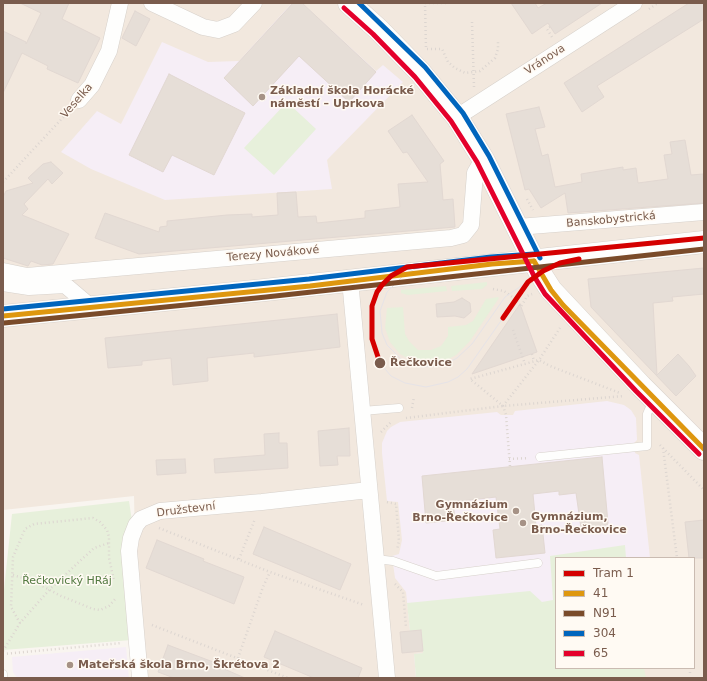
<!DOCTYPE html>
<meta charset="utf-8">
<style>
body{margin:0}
#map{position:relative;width:707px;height:681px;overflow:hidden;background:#f9f5f0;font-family:"DejaVu Sans",sans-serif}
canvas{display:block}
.frame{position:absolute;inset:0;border:4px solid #7a5c4d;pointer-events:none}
.legend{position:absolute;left:555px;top:557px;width:140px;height:112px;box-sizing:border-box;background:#fffaf3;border:1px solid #cabbb1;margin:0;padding:5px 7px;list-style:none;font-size:12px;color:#7a5c4d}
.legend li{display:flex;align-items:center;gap:8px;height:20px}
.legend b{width:20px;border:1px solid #cabbb1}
</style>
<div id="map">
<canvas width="707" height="681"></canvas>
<div class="frame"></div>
<ul class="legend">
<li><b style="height:5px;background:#d40000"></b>Tram 1</li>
<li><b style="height:5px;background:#de970f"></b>41</li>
<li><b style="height:5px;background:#7a4b2a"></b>N91</li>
<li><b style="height:5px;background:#0065bd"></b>304</li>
<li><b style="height:5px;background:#e4002b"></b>65</li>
</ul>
</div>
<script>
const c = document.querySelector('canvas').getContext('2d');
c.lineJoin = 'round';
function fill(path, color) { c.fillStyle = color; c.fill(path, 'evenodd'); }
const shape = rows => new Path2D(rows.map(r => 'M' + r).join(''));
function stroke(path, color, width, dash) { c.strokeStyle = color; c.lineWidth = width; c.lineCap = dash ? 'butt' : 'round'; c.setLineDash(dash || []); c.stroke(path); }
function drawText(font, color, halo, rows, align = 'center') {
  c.font = font + ' "DejaVu Sans",sans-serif'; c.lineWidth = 3; c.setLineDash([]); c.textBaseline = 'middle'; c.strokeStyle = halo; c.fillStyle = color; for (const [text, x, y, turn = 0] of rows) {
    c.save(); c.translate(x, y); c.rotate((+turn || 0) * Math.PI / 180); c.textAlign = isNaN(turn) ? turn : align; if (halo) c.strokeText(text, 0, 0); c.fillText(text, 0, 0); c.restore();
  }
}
fill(shape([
 [3,3,704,3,704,678,148,678,135,541,134,496,3,510],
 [556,558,694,558,694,668,556,668]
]), '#f2e8de');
fill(shape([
 [292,3,302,3,376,71,383,65,403,82,327,160,332,189,165,200,91,169,61,152,97,111,121,124,162,42,208,62,239,61],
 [607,401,624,405,631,410,636,418,637,440,634,443,635,448,635,453,639,455,650,558,556,558,556,668,416,678,414,654,423,653,421,630,410,631,406,592,395,578,392,556,399,554,402,540,398,502,387,501,382,453,382,443,387,431,391,427,400,422,497,412,501,415,513,415,515,411],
 [126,647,129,678,17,678,13,672,12,657]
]), '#f6eef6');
fill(shape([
 [287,102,316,129,274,175,244,148],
 [487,282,487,285,482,289,452,291,451,286],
 [446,286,447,291,408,295,401,293,401,290],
 [498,297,499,298,470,341,456,355,447,360,425,363,413,361,400,354,390,342,385,328,387,308,403,307,405,334,409,341,418,350,431,350,441,346,448,336,448,327,466,325,473,321,486,299],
 [129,501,132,521,132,640,3,650,3,599,12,514],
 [625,545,626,558,556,558,556,668,644,668,646,678,416,678,414,654,423,653,421,630,410,631,407,603,530,591,542,602,553,600,550,556]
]), '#e7f0db');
const building = shape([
 [20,3,69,3,62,19,100,38,78,83,47,69,48,66,22,53,3,93,3,31,26,42,26,44,41,13,20,3],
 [293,3,302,3,376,72,349,102,299,56,253,106,224,78,293,3],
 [511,3,535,3,538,8,547,3,602,3,555,34,548,23,532,34,511,3],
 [689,3,704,3,704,19,597,86,604,97,582,112,564,83,689,3],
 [135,11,150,19,136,46,122,38,135,11],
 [169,74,245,113,214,175,172,155,163,172,129,155,169,74],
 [539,107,545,127,535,129,542,156,548,154,555,187,582,182,581,174,623,167,623,170,636,168,638,183,668,179,664,155,672,154,670,142,685,140,691,175,703,174,704,203,568,213,565,193,541,208,529,189,525,190,506,114,539,107],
 [412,115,444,161,440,164,443,200,453,199,455,227,139,254,95,238,105,213,159,232,160,227,167,226,167,221,227,215,252,214,252,217,278,215,277,193,296,192,298,217,316,216,317,223,365,218,365,211,400,207,398,184,428,182,407,152,403,153,388,131,412,115],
 [51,162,63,173,52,184,48,179,24,204,28,209,22,215,69,234,53,264,42,265,31,261,28,266,3,258,3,197,6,191,33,183,28,178,43,164,51,162],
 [704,268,704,294,672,297,673,301,653,303,657,375,678,354,689,366,696,376,676,396,591,307,588,279,704,268],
 [462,298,470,303,471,312,464,318,455,316,437,317,436,304,454,302,462,298],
 [520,304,537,352,472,374,520,304],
 [337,314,340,347,254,357,254,353,207,358,208,381,173,385,171,358,142,361,142,365,108,368,105,338,337,314],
 [349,428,350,456,337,456,338,465,320,466,318,431,349,428],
 [279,433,279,443,287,443,288,468,215,473,214,459,265,455,264,434,279,433],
 [602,457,608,523,607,525,581,528,576,493,559,495,559,491,533,494,536,526,542,525,545,553,496,558,493,530,500,529,496,497,453,502,455,520,426,523,422,476,602,457],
 [185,459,186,473,157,475,156,460,185,459],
 [704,520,704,558,689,558,685,522,704,520],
 [264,527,351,564,340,590,253,554,264,527],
 [157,540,204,559,203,561,244,577,234,604,146,568,157,540],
 [421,630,423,651,402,653,400,632,421,630],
 [275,631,362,668,358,678,314,678,264,657,275,631],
 [168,645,216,663,215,665,245,678,174,678,158,672,168,645]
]);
fill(building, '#e6ded7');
stroke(building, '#e2d8d2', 1);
const lane = shape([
 [362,411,399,408],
 [540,457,647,446,647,414,653,400],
 [376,559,393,561,436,576,538,563],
 [3,674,3,678]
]);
const street = shape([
 [152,3,203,27,218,30,234,24,254,3],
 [79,100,92,85,109,51,120,3],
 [457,117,634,3],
 [518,227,704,212],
 [3,271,27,276,451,238,463,235,471,225,475,173,483,159],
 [350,280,387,678],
 [3,283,29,287,65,285,91,307],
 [140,678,129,551,131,538,136,525,141,519,160,511,262,502,369,490]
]);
const secondary = shape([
 [349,3,378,29,420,72,457,117,483,159,540,273,551,290,641,386,704,449],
 [3,316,265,290,704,242]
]);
stroke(lane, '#d7d1cb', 9);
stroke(street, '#d7d1cb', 17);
stroke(secondary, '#d9d2cb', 23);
stroke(shape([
 [446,3,425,3,426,49,442,49,448,62,455,68,465,73,473,72,480,71,495,58,498,49,498,41],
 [649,9,658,3],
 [472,22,474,87],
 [550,27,547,29,552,37],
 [3,182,69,111],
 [527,199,533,210],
 [493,289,504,291,515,299,521,307,527,296,532,294],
 [513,330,525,364],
 [532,354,534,361],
 [503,406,539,360,560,328],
 [412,408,414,397],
 [406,418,503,406,624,396],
 [381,432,392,421],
 [660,445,704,490],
 [663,448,677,558],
 [509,459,529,458],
 [510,466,506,415,503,406,470,379,539,360,550,366,620,393],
 [387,502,396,504,399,541,397,550],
 [159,528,270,572,364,605],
 [239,559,255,519],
 [13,575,33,581,61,596,93,609,100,610,109,606,116,598],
 [395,584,403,592,406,627],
 [20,623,11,607,13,557,25,529,34,524,93,518,100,522,107,530,109,537,109,558,114,581],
 [152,625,288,678],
 [3,651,20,623,50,589,94,548,109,543],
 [3,654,122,643],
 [238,658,263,587,270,572],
 [690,673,690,668]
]), '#dcd5d0', 2.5, [1, 3]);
stroke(lane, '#fefefd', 8);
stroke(street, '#fefefd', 16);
stroke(secondary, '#fefefd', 22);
stroke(shape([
 [437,265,417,268,405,274,387,292,380,311,382,333,387,345,401,359,412,365,423,367,444,365,457,358,472,344,505,297,543,271],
 [380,363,391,376,405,383,426,387,448,382,458,377,467,369,503,318]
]), '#e6e3e7', 1);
stroke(shape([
 [534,261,551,290,563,305,704,449],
 [3,316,310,286,492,264,534,261]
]), '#de970f', 5);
stroke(shape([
 [4,323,266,297,704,249]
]), '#7a4b2a', 5);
stroke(shape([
 [359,3,425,67,463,113,489,156,540,258],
 [3,309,309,279,491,257,534,254]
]), '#0065bd', 5);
stroke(shape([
 [344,8,373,34,415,77,451,121,477,162,534,276,545,294,636,391,699,454]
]), '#e4002b', 5);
stroke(shape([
 [503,318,528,282,543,271,560,263,579,259],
 [380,363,372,339,372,306,377,292,382,285,391,276,407,267,704,238]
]), '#d40000', 5);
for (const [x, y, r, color] of [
 [262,97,4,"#a69286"],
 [380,363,6,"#7a5c4d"],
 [516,511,4,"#a69286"],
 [523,523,4,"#a69286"],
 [70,665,4,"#a69286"]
]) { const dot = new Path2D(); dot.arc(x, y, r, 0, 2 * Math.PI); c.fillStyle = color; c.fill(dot); stroke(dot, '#fffaf3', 1.5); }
drawText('11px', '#7a5c4d', '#fffaf3', [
 ["Vránova",545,60,-33],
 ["Veselka",77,101,-49],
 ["Banskobystrická",611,220,-5],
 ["Terezy Novákové",273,254,-5],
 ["Družstevní",186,510,-7]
]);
drawText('bold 11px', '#7a5c4d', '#fffaf3', [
 ["Základní škola Horácké",270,91],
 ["náměstí – Uprkova",270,104],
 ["Gymnázium",508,505,"right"],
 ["Brno-Řečkovice",508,518,"right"],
 ["Gymnázium,",531,517],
 ["Brno-Řečkovice",531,530],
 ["Mateřská škola Brno, Škrétova 2",78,665]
], 'left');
drawText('bold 11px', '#7a5c4d', '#fffaf3', [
 ["Řečkovice",390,363]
], 'left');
drawText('11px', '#537a41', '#fffaf3', [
 ["Řečkovický HRáj",67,581]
]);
</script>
